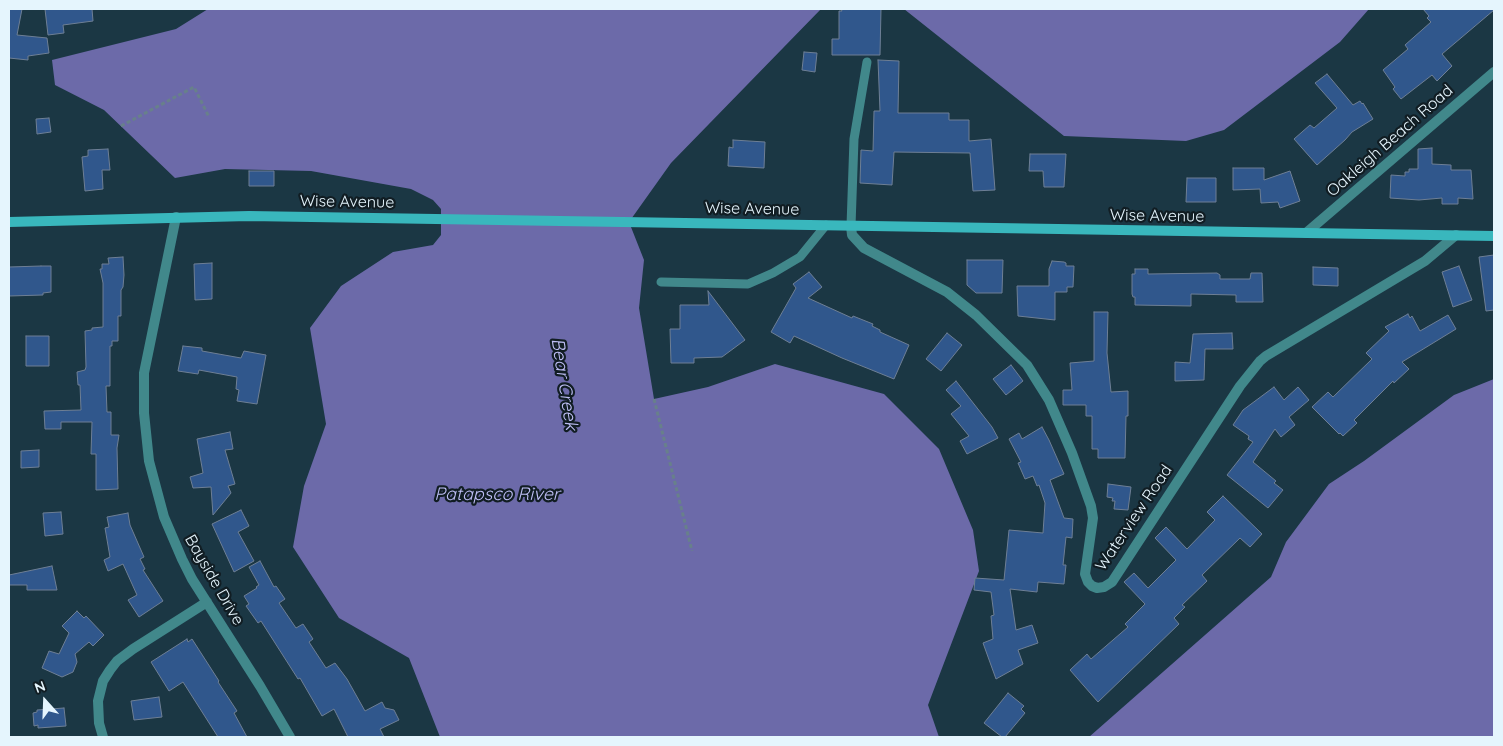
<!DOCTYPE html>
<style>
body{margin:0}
#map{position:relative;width:1503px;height:746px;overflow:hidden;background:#1b3744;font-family:Quicksand,sans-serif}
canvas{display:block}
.frame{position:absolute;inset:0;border:10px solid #e5f5fd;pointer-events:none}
.north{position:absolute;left:20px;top:676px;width:50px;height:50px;-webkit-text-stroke:4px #111d23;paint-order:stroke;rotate:340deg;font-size:14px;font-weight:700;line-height:20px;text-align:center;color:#e5f5fd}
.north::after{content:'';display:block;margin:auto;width:18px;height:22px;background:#e5f5fd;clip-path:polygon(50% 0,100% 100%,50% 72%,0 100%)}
</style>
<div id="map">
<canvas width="1503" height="746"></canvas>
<div class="frame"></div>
<div class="north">N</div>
</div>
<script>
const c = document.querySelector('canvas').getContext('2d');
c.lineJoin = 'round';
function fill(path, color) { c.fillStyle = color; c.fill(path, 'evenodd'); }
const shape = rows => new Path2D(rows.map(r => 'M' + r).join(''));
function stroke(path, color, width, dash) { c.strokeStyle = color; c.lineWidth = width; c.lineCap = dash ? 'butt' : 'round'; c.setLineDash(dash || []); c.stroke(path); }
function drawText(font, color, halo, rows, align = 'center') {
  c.font = font + ' Quicksand,sans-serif'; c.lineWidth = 4.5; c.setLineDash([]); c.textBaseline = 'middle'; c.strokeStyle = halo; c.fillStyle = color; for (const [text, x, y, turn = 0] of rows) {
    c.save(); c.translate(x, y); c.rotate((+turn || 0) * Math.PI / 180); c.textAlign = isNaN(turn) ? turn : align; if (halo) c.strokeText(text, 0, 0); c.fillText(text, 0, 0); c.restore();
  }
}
fill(shape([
 [208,9,821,9,671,163,629,222,644,260,639,308,654,399,708,387,775,364,884,394,939,449,973,530,979,571,928,705,939,737,440,737,409,658,339,618,293,547,304,486,326,424,310,328,341,286,393,252,433,245,441,235,441,209,433,200,411,189,311,171,225,169,175,178,104,110,55,85,52,60,176,29],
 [904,9,1369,9,1340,42,1224,130,1186,141,1064,136],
 [1494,379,1494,737,1089,737,1271,577,1286,542,1329,484,1364,461,1454,395]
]), '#6c6aa9');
const building = shape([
 [9,9,22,9,17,35,47,38,49,53,28,56,28,60,9,58,9,9],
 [45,9,92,9,93,21,63,25,64,33,48,35,45,9],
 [841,9,881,9,880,55,832,55,832,39,839,39,839,11,842,11,841,9],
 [1423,9,1494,9,1494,10,1442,54,1452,66,1437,81,1432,75,1401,99,1393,89,1395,87,1383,70,1408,49,1405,45,1431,22,1427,18,1429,16,1423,9],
 [804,52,817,53,815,72,802,70,804,52],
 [878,60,899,61,898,113,949,113,949,120,969,120,969,141,991,139,995,190,973,191,970,153,894,152,892,185,860,183,861,150,873,151,874,111,880,111,878,60],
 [1327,74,1353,105,1360,101,1362,104,1363,103,1373,119,1352,132,1345,140,1317,165,1294,139,1310,125,1314,128,1337,108,1315,83,1327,74],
 [49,118,51,132,37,134,36,119,49,118],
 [733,140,765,142,764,168,728,166,729,147,733,148,733,140],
 [1432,148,1432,164,1451,165,1451,170,1471,170,1473,199,1458,198,1458,204,1442,204,1442,198,1419,200,1390,198,1391,175,1405,176,1405,172,1409,172,1409,169,1418,169,1418,149,1432,148],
 [108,149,110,170,102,170,103,189,85,191,82,157,88,156,88,150,108,149],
 [1030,154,1066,154,1064,187,1044,187,1043,171,1029,171,1030,154],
 [1233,168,1264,168,1264,180,1290,171,1300,201,1280,208,1278,202,1261,203,1260,189,1233,190,1233,168],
 [249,171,274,171,274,186,249,186,249,171],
 [1187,178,1216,178,1216,202,1186,202,1187,178],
 [1494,255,1494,310,1486,311,1479,257,1494,255],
 [123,257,124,275,123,287,121,290,121,316,118,316,118,341,112,341,112,346,110,346,110,386,106,386,107,412,111,412,111,435,119,435,117,448,118,489,96,490,96,454,91,454,92,422,61,422,61,429,45,429,44,411,81,410,80,385,78,385,77,372,85,370,86,367,85,331,92,330,92,328,103,327,103,283,100,269,102,269,102,264,109,264,108,258,123,257],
 [967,260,1003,260,1002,293,976,293,967,285,967,260],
 [1052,261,1064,262,1066,263,1066,266,1074,266,1073,287,1067,287,1067,292,1055,292,1055,320,1018,316,1017,286,1049,286,1049,269,1052,261],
 [212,263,212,299,195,300,194,264,212,263],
 [41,266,51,266,51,292,43,293,43,295,9,296,9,267,41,266],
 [1459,266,1472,300,1453,307,1442,272,1459,266],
 [1313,267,1338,268,1338,286,1313,285,1313,267],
 [1135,269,1148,269,1148,274,1217,273,1220,275,1220,279,1250,279,1251,273,1262,273,1263,302,1236,302,1236,295,1191,294,1191,306,1135,305,1135,297,1133,297,1132,294,1132,274,1135,274,1135,269],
 [809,272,822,287,808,298,852,318,853,316,873,324,872,326,880,330,880,332,909,345,894,379,842,358,794,336,790,343,771,332,796,288,793,284,809,272],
 [708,291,745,340,722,357,694,358,694,363,671,363,670,329,680,329,680,305,709,305,708,291],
 [1094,312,1108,312,1107,353,1111,392,1128,391,1128,416,1126,416,1125,458,1098,458,1098,449,1092,449,1092,416,1086,416,1086,405,1063,405,1063,390,1072,390,1070,363,1094,361,1094,312],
 [1408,314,1410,318,1412,316,1420,331,1448,315,1456,329,1402,362,1409,369,1394,383,1393,381,1354,420,1357,423,1343,436,1340,433,1339,434,1312,407,1328,392,1333,397,1372,359,1366,353,1389,331,1385,327,1408,314],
 [947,333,962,345,941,371,926,359,947,333],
 [1232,333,1233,349,1205,349,1204,380,1175,381,1175,362,1190,363,1193,334,1232,333],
 [26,336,49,336,49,366,26,366,26,336],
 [183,346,202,348,202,351,241,358,244,351,266,355,257,404,237,401,239,390,236,389,237,377,199,370,198,374,178,371,183,346],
 [1011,365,1023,381,1006,395,993,379,1011,365],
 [956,381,992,427,998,438,967,454,960,441,969,436,951,414,961,406,946,390,956,381],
 [1274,387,1284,400,1298,387,1309,400,1289,417,1295,425,1281,437,1275,429,1253,462,1276,481,1274,483,1283,490,1268,508,1227,475,1253,442,1248,439,1249,436,1233,425,1243,410,1274,387],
 [1042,427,1049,440,1064,474,1050,480,1064,518,1073,519,1072,538,1066,537,1063,565,1066,565,1064,584,1038,582,1037,592,1010,589,1016,630,1032,625,1038,643,1018,650,1023,664,996,679,983,643,993,639,991,616,994,615,991,592,974,590,975,578,1004,580,1009,530,1043,533,1045,503,1039,485,1037,486,1033,476,1025,479,1018,463,1021,462,1009,439,1019,433,1022,439,1042,427],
 [230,432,233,449,225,450,235,484,228,486,231,493,213,515,211,487,193,488,190,477,203,473,197,439,230,432],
 [39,450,39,467,21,468,21,451,39,450],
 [1108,484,1131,487,1128,510,1114,509,1115,501,1112,501,1113,498,1107,497,1108,484],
 [1223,496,1262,534,1250,547,1240,538,1202,575,1207,581,1182,605,1185,607,1174,618,1179,624,1098,702,1070,670,1087,654,1091,659,1128,627,1125,624,1145,604,1124,582,1134,573,1148,588,1176,560,1155,538,1166,527,1187,549,1215,520,1207,512,1223,496],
 [241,510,249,526,238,532,254,561,234,572,212,524,241,510],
 [61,512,63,534,45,536,43,513,61,512],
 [128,513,130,525,144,557,140,559,145,569,143,570,163,601,139,617,128,600,137,595,123,564,108,571,104,560,110,557,105,528,109,527,107,517,128,513],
 [260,561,274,587,276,586,285,599,279,603,296,628,303,624,313,639,309,642,326,668,335,663,347,679,365,711,382,702,385,708,394,710,399,720,380,729,384,737,348,737,334,709,322,716,300,678,298,679,261,621,258,623,246,606,249,604,244,596,257,588,256,587,259,585,249,567,260,561],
 [52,566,57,590,27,590,27,585,9,585,9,575,52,566],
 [77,611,84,618,86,616,104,635,93,646,89,642,75,654,77,662,73,672,62,677,42,668,49,651,59,654,69,633,62,626,77,611],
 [187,639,188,642,192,639,219,681,218,682,237,711,234,713,247,737,218,737,183,682,169,691,151,662,187,639],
 [1008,693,1024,706,1021,709,1025,713,1005,737,1002,737,984,723,1008,693],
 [159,697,162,717,134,720,131,701,159,697],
 [64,708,66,726,38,728,38,725,34,726,33,713,37,712,37,710,64,708]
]);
fill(building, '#30578c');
stroke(building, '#6e7f95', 1);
stroke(shape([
 [121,126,194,87,209,117],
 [654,399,692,551]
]), '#68808b', 3, [4, 2.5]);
stroke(shape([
 [851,226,854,139,867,62],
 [661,282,748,284,773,273,800,257,826,225]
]), '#41888b', 9);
stroke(shape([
 [176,217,144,373,144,413,149,461,164,517,182,559,192,579,260,686,290,737],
 [851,226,852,235,864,248,947,292,976,315,1027,365,1049,400,1072,453,1091,506,1093,518,1085,574,1088,582,1092,586,1097,588,1104,587,1112,582,1240,386,1260,361,1266,356,1425,261,1456,235],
 [1306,233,1494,72],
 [103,737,99,723,98,701,103,681,110,670,117,661,133,649,207,602]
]), '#41888b', 10);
stroke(shape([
 [9,222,249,216,1494,236]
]), '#39b7bd', 10);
drawText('16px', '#e5f5fd', '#111d23', [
 ["Oakleigh Beach Road",1390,141,-41],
 ["Wise Avenue",347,202,1],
 ["Wise Avenue",752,209,1],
 ["Wise Avenue",1157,216,1],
 ["Waterview Road",1134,518,-56],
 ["Bayside Drive",214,580,60]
]);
drawText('italic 18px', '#bfbff6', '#111d23', [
 ["Bear Creek",564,384,81],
 ["Patapsco River",497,495]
]);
</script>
